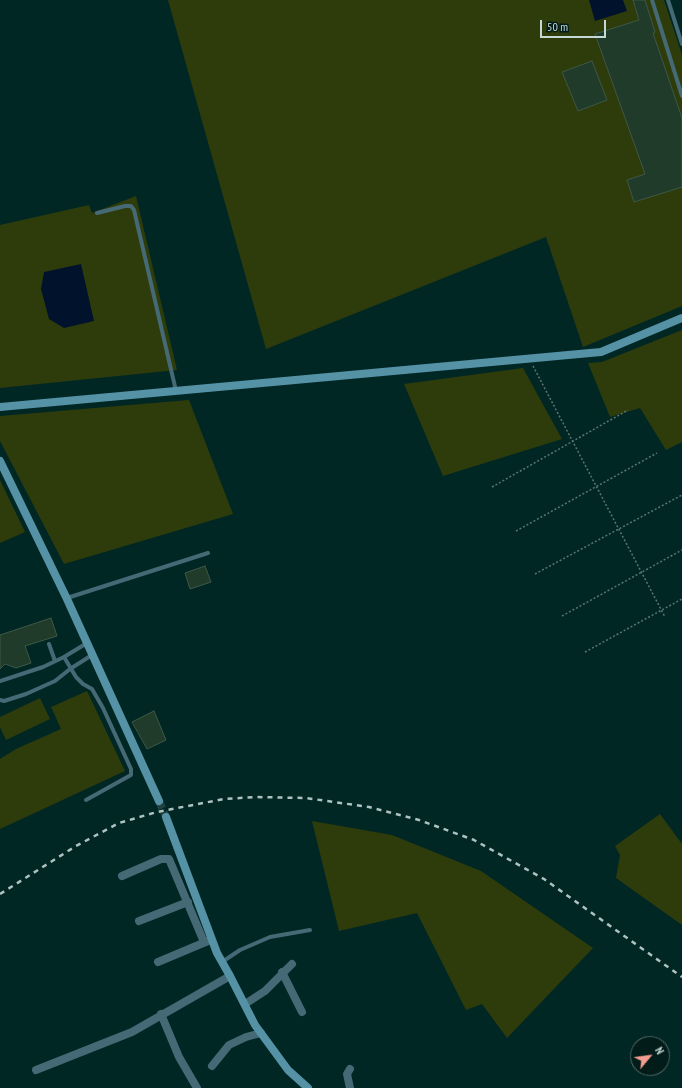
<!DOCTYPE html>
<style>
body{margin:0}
#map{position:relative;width:682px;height:1088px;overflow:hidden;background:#012725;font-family:"PT Sans Narrow",sans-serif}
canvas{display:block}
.north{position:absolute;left:630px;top:1036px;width:40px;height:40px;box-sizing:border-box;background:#021c1a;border:1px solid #506765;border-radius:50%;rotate:61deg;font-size:11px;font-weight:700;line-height:16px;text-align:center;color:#c5d8d6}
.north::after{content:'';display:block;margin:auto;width:14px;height:18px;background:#f59c90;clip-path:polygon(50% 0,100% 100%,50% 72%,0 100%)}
.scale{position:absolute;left:540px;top:20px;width:66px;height:18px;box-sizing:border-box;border:2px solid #c5d8d6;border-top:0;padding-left:5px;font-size:12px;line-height:14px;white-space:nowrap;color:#c5d8d6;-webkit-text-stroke:3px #021c1a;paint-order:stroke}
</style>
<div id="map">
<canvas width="682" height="1088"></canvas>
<div class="north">N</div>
<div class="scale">50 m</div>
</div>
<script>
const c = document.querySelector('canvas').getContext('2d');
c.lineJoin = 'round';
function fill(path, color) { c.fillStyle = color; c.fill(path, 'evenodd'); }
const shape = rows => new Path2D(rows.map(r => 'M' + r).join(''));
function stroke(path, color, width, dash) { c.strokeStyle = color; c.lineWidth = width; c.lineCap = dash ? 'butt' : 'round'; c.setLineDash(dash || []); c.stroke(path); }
fill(shape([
 [168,0,664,0,682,55,682,306,583,347,546,237,266,349],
 [136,196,177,370,0,388,0,225,89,205,92,213],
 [682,330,682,442,666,450,640,408,610,417,588,363,602,362],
 [523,368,562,439,443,476,404,384],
 [189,400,233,514,64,564,0,441,0,416],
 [0,480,25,532,0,543],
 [87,691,125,771,0,829,0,759,16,749,61,729,51,707],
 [40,698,50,719,6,740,0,727,0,717],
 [660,814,682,844,682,925,616,878,620,855,615,846],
 [312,821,392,835,481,871,593,948,507,1038,482,1004,466,1010,417,913,339,931]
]), '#2e3c0b');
fill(shape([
 [589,0,623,0,627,11,595,21],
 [81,264,94,321,64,328,49,319,41,289,44,272]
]), '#00122c');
const building = shape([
 [633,0,645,0,655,32,653,33,682,118,682,187,634,202,627,180,645,174,595,34,639,20,633,0],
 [592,61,607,100,578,111,562,72,592,61],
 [205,566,211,582,190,589,185,573,205,566],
 [51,618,57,636,25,646,31,663,16,668,5,664,0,669,0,635,51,618],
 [154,711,166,740,147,749,132,722,154,711]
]);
fill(building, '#213b2b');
stroke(building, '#3e5847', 1);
stroke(shape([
 [159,801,166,817]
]), '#1e4240', 8, [8, 4]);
stroke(shape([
 [533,366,665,617],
 [492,487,628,410],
 [516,531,657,453],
 [535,574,682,495],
 [562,616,682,550],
 [585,652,682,599]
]), '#597674', 1.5, [2, 2]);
stroke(shape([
 [652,0,682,96],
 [668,0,682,44],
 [97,213,125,206,131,206,134,210,176,391],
 [67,598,208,553],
 [49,644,55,661],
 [64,657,76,677,83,684,92,689,103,708,131,769,131,775,86,800],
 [0,681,43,667,64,657,87,643],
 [0,700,4,701,26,694,55,681,70,669,92,655],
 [222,962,240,950,270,937,310,930]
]), '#456975', 4);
stroke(shape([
 [122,876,161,859,169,859,204,942],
 [139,921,188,902],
 [158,962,208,941],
 [282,972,302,1012],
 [245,1004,265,991,292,964],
 [161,1014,179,1057,197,1088],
 [212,1066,229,1045,246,1037,261,1033],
 [36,1070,132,1032,230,976],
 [350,1088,347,1074,350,1069]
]), '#456975', 8);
stroke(shape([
 [0,407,601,352,682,318],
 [0,461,67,599,159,801],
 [166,817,217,953,230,976,255,1025,288,1070,308,1088]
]), '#5692a6', 8);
stroke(shape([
 [0,894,76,846,119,823,157,812,224,799,256,797,306,798,369,807,419,820,474,840,544,879,682,977]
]), '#aec3c1', 2.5, [5, 5]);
</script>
